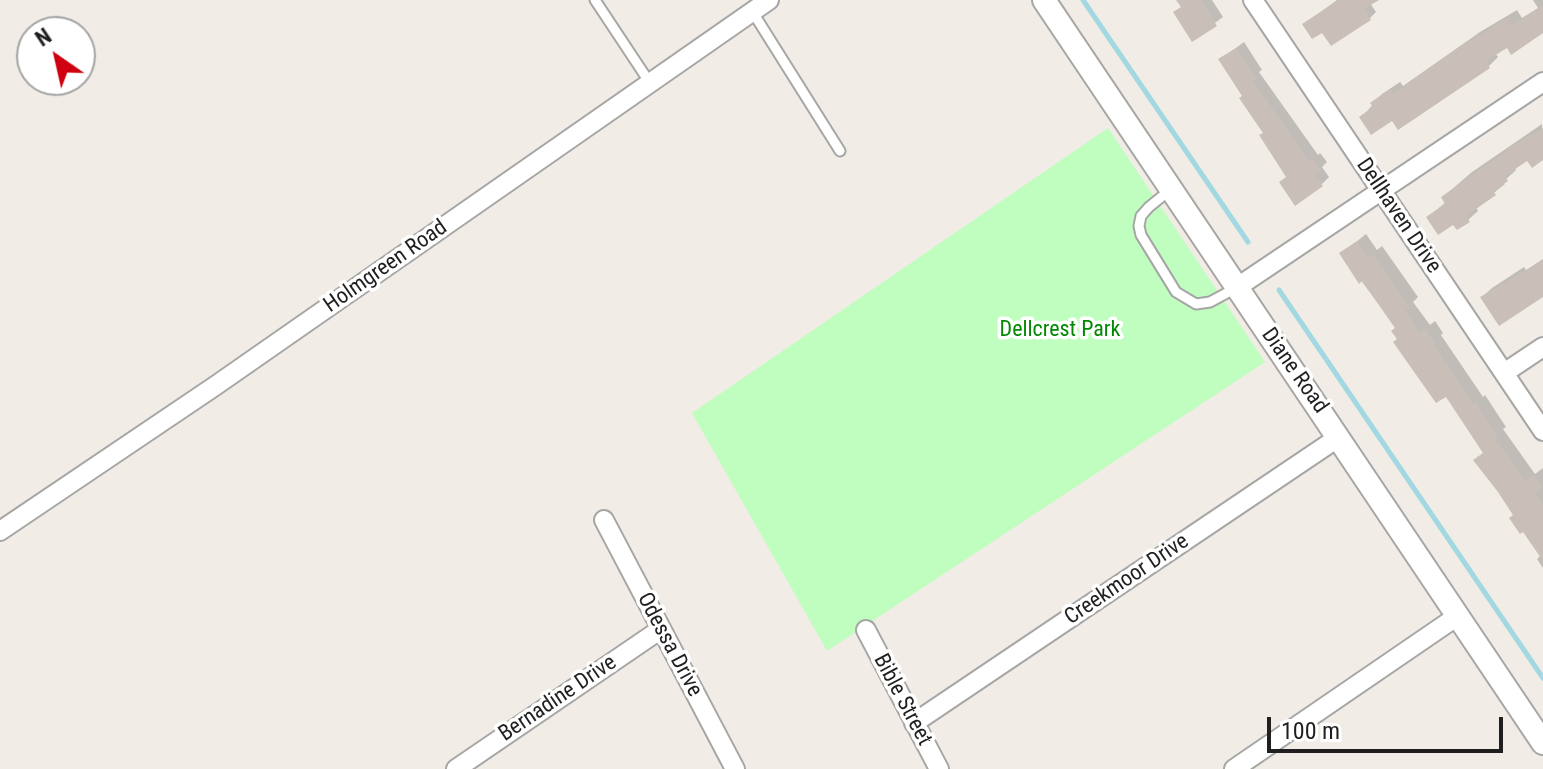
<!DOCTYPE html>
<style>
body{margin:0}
#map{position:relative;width:1543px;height:769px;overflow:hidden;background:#f1ece5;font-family:"Roboto Condensed",sans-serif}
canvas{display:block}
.north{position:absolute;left:16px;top:16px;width:80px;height:80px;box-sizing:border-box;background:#fff;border:2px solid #a5a5a5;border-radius:50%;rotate:326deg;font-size:22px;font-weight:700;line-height:32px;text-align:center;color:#1f1f1f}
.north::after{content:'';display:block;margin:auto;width:28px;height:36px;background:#cf0010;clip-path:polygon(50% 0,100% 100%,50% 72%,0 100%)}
.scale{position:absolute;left:1267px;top:717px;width:236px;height:36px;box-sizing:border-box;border:4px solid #1f1f1f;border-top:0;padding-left:10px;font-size:24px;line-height:28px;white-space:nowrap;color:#1f1f1f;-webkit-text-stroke:6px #fff;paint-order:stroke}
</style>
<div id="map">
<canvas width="1543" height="769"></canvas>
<div class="north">N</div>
<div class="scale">100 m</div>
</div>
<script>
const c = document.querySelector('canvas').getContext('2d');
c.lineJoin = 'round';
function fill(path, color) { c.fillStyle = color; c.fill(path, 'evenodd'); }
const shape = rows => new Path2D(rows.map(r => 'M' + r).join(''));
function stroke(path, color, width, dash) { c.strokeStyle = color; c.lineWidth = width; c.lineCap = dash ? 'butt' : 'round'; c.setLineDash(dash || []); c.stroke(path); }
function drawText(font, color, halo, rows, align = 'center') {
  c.font = font + ' "Roboto Condensed",sans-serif'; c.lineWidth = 7; c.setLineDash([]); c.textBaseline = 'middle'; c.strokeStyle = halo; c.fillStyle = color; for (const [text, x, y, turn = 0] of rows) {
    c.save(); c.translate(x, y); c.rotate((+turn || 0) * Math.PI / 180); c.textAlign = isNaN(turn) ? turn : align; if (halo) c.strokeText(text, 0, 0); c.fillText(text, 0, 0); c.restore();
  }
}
fill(shape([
 [1108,128,1265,362,827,651,692,413]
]), '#bffebf');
fill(shape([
 [1178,0,1212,0,1223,17,1193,39],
 [1337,0,1375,0,1370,3,1376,12,1370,18,1323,30,1304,24],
 [1533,0,1543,0,1543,30,1495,53,1498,57,1489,66,1392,118,1362,117,1382,94,1400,82,1403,86,1480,32,1517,10,1522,18,1538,8],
 [1244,42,1262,70,1259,72,1318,155,1320,153,1327,162,1322,167,1329,177,1322,184,1288,176,1244,95,1221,59],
 [1542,124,1543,157,1528,158,1514,167,1516,170,1503,182,1505,184,1476,207,1478,211,1468,220,1454,222,1428,217,1446,202,1443,197,1472,172],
 [1366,234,1377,250,1382,246,1418,297,1413,302,1430,325,1435,321,1443,333,1441,335,1483,397,1485,395,1506,427,1503,429,1535,474,1543,468,1543,568,1537,559,1541,555,1515,515,1485,452,1446,394,1399,338,1397,328,1341,254],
 [1543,259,1543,297,1482,297,1492,288,1524,267,1526,270]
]), '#0003');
stroke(shape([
 [1083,0,1248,242],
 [1279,290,1543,678]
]), '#a2d8e2', 5);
fill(shape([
 [1176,0,1201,0,1217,26,1192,42,1173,12,1181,7],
 [1339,0,1379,0,1364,9,1371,20,1331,46,1322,33,1312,39,1302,24],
 [1543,6,1543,33,1511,55,1507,48,1486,61,1490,68,1398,130,1392,121,1371,135,1359,117,1373,107,1370,103,1390,89,1393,94,1470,40,1471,41,1507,18,1512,26],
 [1236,48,1256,79,1253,81,1309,161,1312,159,1321,171,1315,175,1323,186,1295,206,1279,182,1286,177,1259,135,1263,133,1239,98,1242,96,1218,59],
 [1543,128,1543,160,1532,168,1527,161,1505,176,1508,181,1493,191,1496,195,1466,216,1470,222,1457,230,1453,225,1438,235,1426,217,1445,204,1441,197,1532,133,1533,135],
 [1357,241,1367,257,1372,254,1410,308,1405,311,1420,333,1425,329,1435,343,1433,345,1473,404,1476,403,1498,437,1495,439,1525,481,1534,475,1542,487,1534,492,1543,505,1543,561,1523,532,1520,534,1509,518,1513,515,1498,492,1473,460,1483,453,1446,397,1436,403,1393,342,1397,339,1391,331,1395,328,1362,281,1359,284,1339,253],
 [1543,261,1543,297,1499,326,1480,297]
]), '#c9beb8');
const service = shape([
 [595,0,650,83],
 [752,11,840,151],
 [1170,190,1149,207,1141,216,1139,226,1141,235,1176,292,1196,304,1210,302,1236,288]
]);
const minor = shape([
 [1253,0,1543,431],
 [1236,288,1543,82],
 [1504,373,1543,347],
 [604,520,735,769],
 [0,531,215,386,769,0],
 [866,630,939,769],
 [914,723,1339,437],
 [456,769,661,629],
 [1234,769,1459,615]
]);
const tertiary = shape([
 [1044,0,1543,743]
]);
stroke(service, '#a6a6a6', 13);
stroke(minor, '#a6a6a6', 22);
stroke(tertiary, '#a6a6a6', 26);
stroke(service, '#fff', 9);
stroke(minor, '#fff', 18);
stroke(tertiary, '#fff', 22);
drawText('22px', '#1f1f1f', '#fff', [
 ["Dellhaven Drive",1398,216,56],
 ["Holmgreen Road",386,267,-35],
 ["Diane Road",1294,371,55],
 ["Creekmoor Drive",1127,580,-34],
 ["Odessa Drive",669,645,62],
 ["Bernadine Drive",558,699,-34],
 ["Bible Street",902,700,62]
]);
drawText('22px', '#038803', '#fff', [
 ["Dellcrest Park",1060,330]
]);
</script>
